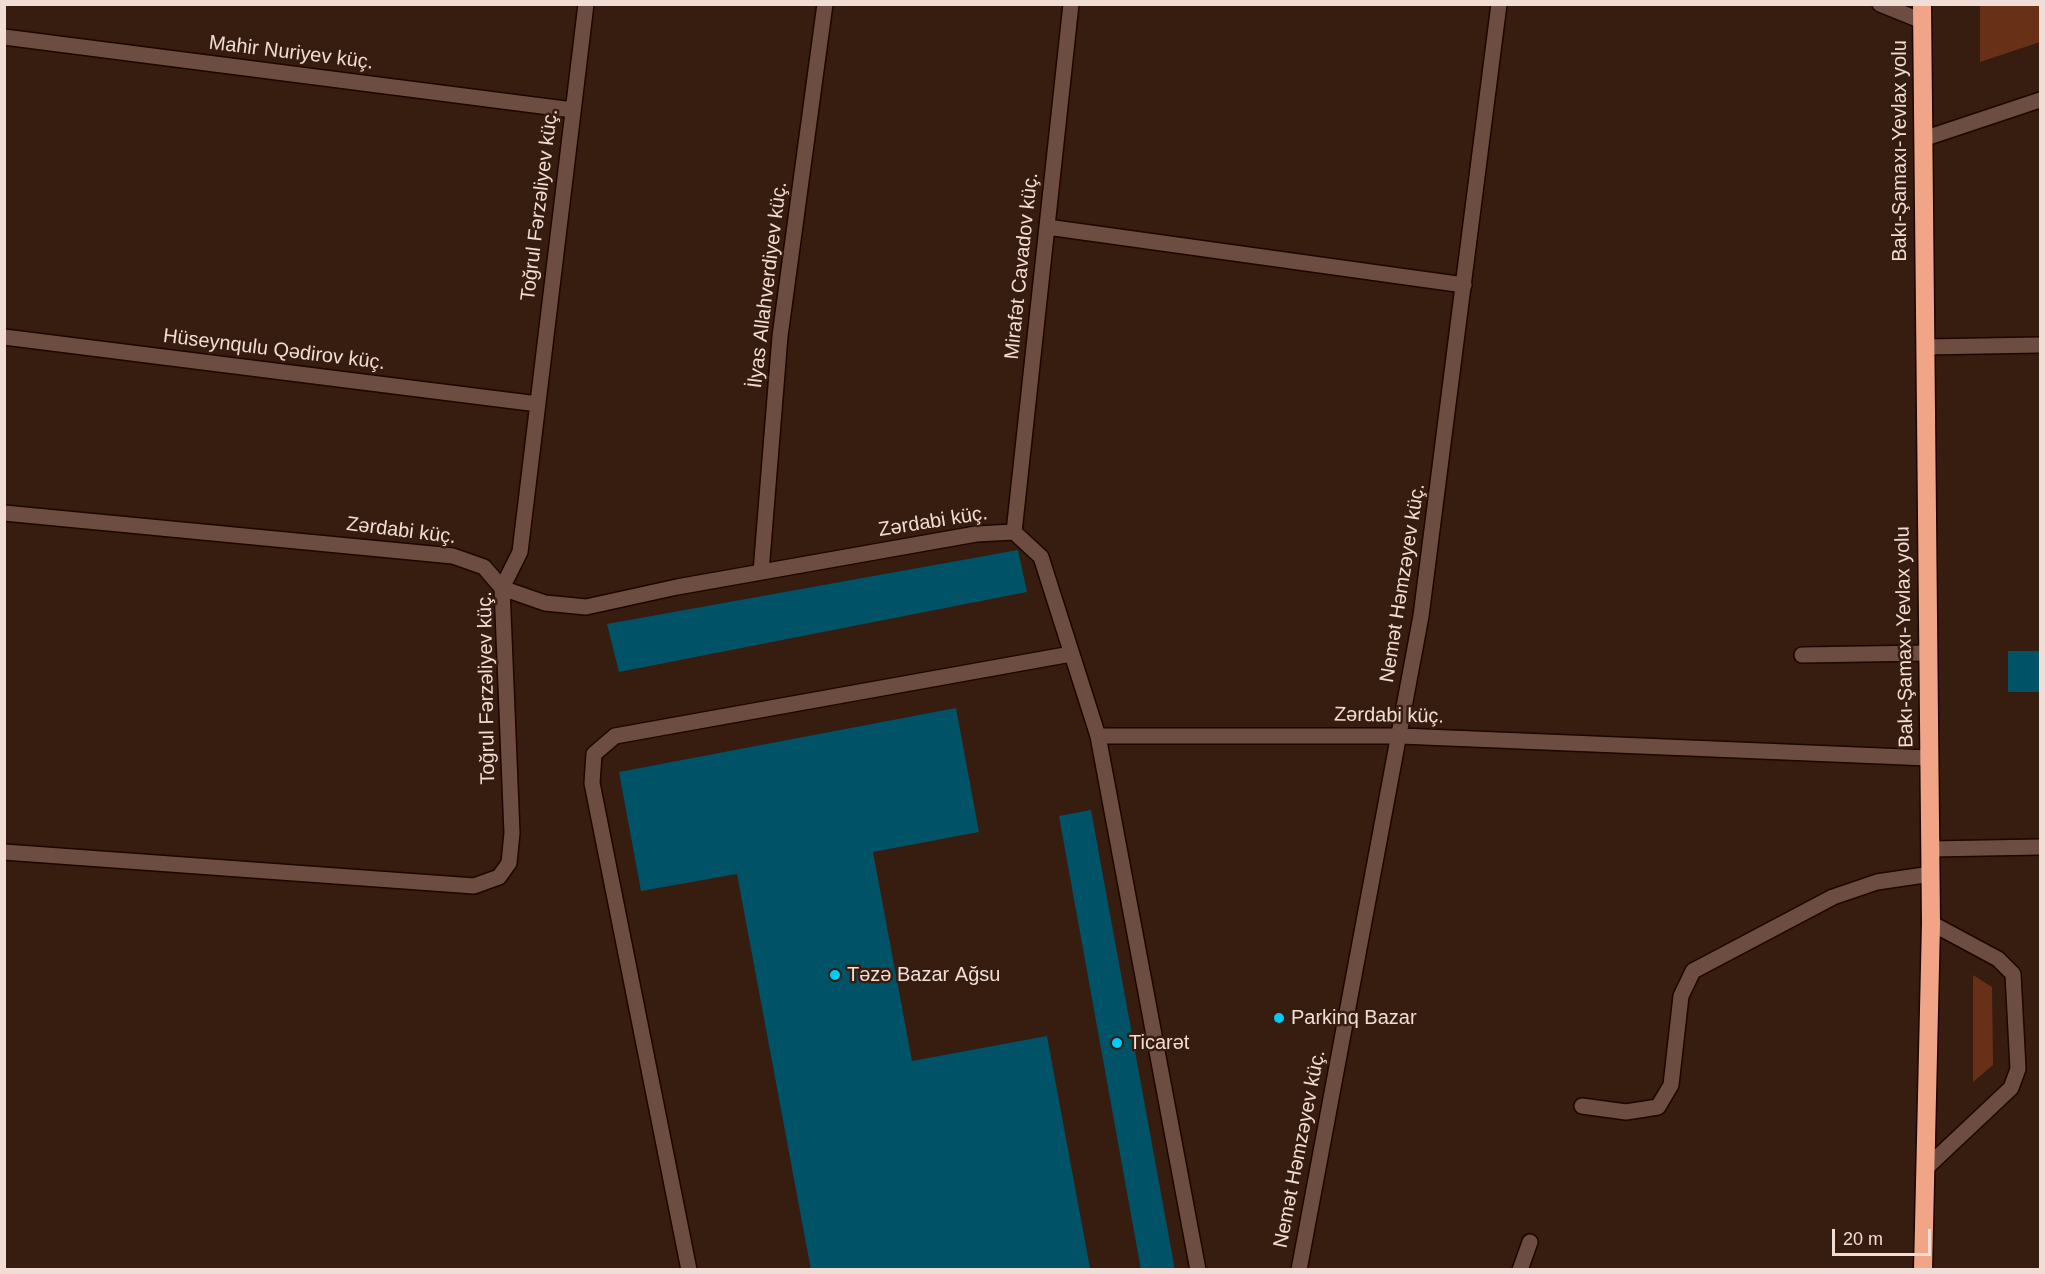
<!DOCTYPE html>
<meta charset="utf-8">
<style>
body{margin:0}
#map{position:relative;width:2045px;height:1274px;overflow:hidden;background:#371c10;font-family:Helvetica,sans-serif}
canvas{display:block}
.frame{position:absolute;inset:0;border:6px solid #f0ddd5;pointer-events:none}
.scale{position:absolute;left:1832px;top:1229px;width:99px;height:27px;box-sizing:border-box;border:3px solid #f0ddd5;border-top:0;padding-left:8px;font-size:18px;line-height:21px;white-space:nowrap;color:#f0ddd5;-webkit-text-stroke:4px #371c10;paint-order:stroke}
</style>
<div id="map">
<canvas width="2045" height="1274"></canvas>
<div class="frame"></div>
<div class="scale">20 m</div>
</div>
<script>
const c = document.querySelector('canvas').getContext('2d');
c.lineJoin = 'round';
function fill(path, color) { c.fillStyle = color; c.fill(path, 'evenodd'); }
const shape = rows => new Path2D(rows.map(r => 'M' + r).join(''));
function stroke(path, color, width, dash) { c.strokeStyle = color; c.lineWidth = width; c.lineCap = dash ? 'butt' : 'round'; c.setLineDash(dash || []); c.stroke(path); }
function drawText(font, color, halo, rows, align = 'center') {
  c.font = font + ' Helvetica,sans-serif'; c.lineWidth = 5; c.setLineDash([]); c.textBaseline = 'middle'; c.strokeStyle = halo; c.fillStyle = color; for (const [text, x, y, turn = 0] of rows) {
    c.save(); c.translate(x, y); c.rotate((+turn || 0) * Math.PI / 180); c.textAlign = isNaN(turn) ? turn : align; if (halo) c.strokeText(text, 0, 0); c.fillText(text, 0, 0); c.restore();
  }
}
fill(shape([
 [1980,5,2040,5,2040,42,1980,62],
 [1973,975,1992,987,1993,1065,1973,1082]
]), '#693018');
fill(shape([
 [1018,550,1027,592,619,672,607,624],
 [2008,651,2040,651,2040,692,2008,692],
 [956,708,979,832,873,852,912,1061,1047,1036,1090,1268,811,1270,737,874,641,891,619,772],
 [1091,810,1175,1270,1141,1270,1059,816]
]), '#005267');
const minor = shape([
 [1880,4,1922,21],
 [4,37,573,110],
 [1923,139,2040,100],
 [1047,227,1464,285],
 [4,337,538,404],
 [1925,347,2040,345],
 [4,513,453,556,484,567,502,588,545,603,586,607,677,587,976,534,1014,532,1041,557,1098,736,1401,736,1929,758],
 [1014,532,1071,4],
 [761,572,780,336,825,4],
 [1802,655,1927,653],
 [1098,736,1198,1270],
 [1930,849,2040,847],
 [4,852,474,886,499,877,509,863,512,833,502,588,520,552,586,4],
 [1582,1106,1626,1112,1658,1107,1671,1085,1681,996,1693,971,1833,897,1877,882,1931,874],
 [1925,1169,2011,1088,2018,1069,2013,974,1998,959,1931,923],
 [689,1270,592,783,594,754,615,736,1071,654],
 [1299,1270,1421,616,1499,4],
 [1520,1270,1530,1242]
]);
const highway = shape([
 [1922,4,1931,923,1923,1270]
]);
stroke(minor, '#1d0500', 18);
stroke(highway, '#1d0500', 21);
stroke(minor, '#6d4d41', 15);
stroke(highway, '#f0a586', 18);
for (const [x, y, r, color] of [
 [835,975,6,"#00cbf9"],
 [1279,1018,6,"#00cbf9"],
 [1117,1043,6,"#00cbf9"]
]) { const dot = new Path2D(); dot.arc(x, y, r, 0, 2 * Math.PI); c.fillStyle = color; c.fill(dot); stroke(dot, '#371c10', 2); }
drawText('20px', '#f0ddd5', '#371c10', [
 ["Mahir Nuriyev küç.",291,53,7],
 ["Bakı-Şamaxı-Yevlax yolu",1900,151,-90],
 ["Toğrul Fərzəliyev küç.",540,205,-83],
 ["Mirafət Cavadov küç.",1022,266,-84],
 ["İlyas Allahverdiyev küç.",768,285,-83],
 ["Hüseynqulu Qədirov küç.",274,350,7],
 ["Zərdabi küç.",933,522,-9],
 ["Zərdabi küç.",401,531,7],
 ["Nemət Həmzəyev küç.",1403,583,-81],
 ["Bakı-Şamaxı-Yevlax yolu",1905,637,-91],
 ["Toğrul Fərzəliyev küç.",487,688,-91],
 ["Zərdabi küç.",1389,716,1],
 ["Nemət Həmzəyev küç.",1300,1149,-79]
]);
drawText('20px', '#f0ddd5', '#371c10', [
 ["Təzə Bazar Ağsu",847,975],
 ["Parkinq Bazar",1291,1018],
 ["Ticarət",1129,1043]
], 'left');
</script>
